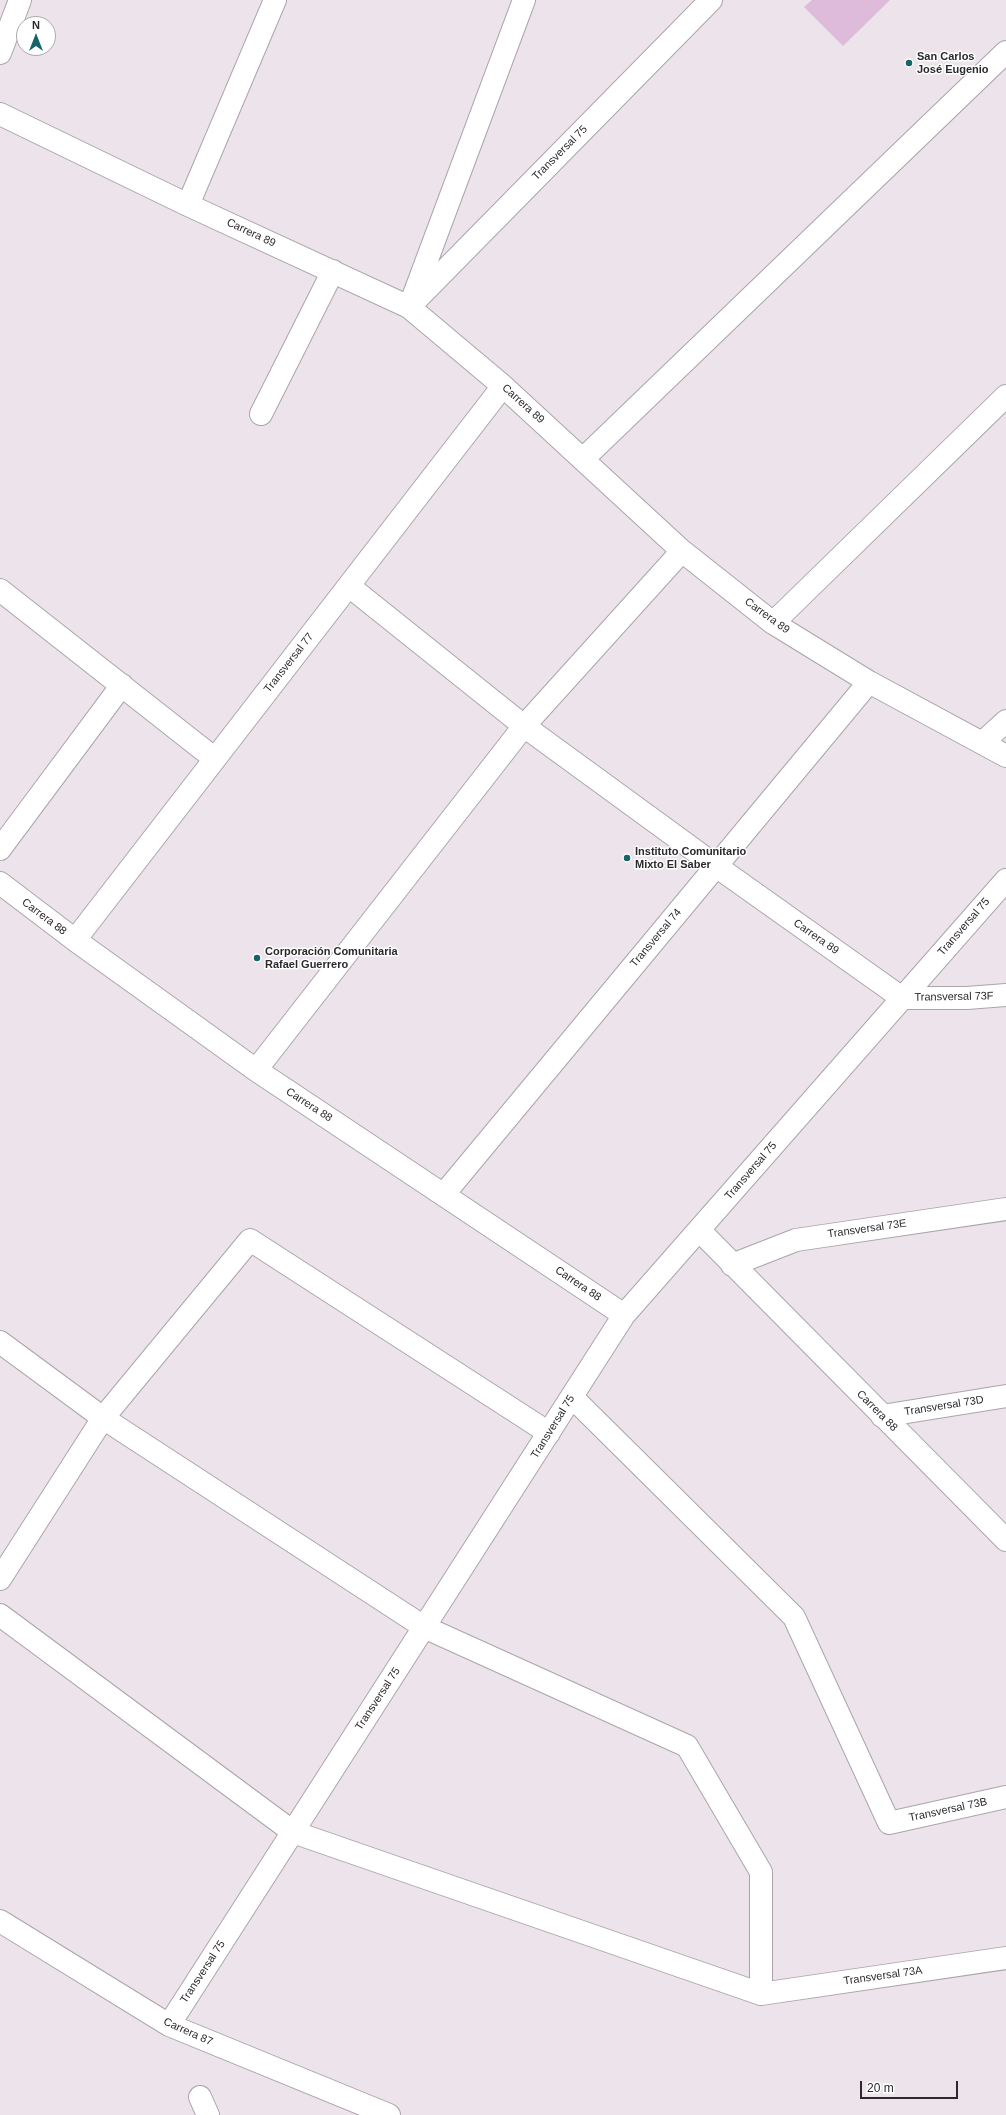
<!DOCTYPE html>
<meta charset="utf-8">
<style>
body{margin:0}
#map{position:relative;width:1006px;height:2115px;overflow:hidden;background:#ece3eb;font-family:Arial,sans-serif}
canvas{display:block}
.north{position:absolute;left:16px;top:16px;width:40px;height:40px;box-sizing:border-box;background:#fff;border:1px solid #aba9ab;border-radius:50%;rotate:0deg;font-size:11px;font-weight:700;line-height:16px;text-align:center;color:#2c292c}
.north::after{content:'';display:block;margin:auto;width:14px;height:18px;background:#156468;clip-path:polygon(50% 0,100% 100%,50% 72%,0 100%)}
.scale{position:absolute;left:860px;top:2081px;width:98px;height:18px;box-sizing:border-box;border:2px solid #2c292c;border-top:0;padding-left:5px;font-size:12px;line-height:14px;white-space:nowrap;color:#2c292c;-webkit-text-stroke:3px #fff;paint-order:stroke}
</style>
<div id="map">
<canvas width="1006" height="2115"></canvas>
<div class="north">N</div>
<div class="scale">20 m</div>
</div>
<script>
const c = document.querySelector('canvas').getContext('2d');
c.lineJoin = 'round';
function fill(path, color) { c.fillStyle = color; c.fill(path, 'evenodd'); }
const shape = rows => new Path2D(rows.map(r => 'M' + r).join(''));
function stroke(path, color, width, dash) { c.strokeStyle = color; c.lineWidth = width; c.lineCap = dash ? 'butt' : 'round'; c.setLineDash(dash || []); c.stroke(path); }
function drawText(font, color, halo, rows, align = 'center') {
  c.font = font + ' Arial,sans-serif'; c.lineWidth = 3; c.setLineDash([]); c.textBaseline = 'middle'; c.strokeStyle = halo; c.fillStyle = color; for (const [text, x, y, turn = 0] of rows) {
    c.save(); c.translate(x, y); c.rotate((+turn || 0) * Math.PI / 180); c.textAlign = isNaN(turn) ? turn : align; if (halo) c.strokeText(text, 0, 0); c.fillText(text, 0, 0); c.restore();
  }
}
fill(shape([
 [812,0,890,0,843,46,804,7]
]), '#debadb');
const minor = shape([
 [0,53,20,0],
 [0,114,188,205,409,307,503,386,682,551,773,623,869,682,1006,756],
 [188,205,275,0],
 [412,300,524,0],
 [409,307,711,0],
 [261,414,333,271],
 [583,459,1006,52],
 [349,586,524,726,716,866,902,998,967,998,1006,995],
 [0,590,215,759],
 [773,623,1006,396],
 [982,743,1006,721],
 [0,849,122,685],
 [0,883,75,940,256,1070,624,1315],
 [75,940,503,386],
 [256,1070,524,726,682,551],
 [444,1194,869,682],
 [699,1230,1006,1540],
 [732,1265,796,1240,1006,1209],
 [0,1342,103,1418,424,1627,687,1746,761,1872,761,1994],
 [572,1397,794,1617,889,1823,1006,1797],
 [882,1416,1006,1396],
 [0,1579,103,1418,250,1240,549,1433],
 [0,1615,293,1832,761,1994,1006,1958],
 [0,1921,169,2025,389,2115],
 [169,2025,624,1315,1006,880],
 [200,2097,208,2115]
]);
stroke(minor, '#aca4ac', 24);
stroke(minor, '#fff', 22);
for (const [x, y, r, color] of [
 [909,63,4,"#156468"],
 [627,858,4,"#156468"],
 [257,958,4,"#156468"]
]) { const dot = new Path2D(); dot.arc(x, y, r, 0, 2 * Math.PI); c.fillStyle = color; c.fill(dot); stroke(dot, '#fff', 1.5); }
drawText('bold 11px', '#2c292c', '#fff', [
 ["San Carlos",917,57],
 ["José Eugenio",917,70],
 ["Instituto Comunitario",635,852],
 ["Mixto El Saber",635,865],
 ["Corporación Comunitaria",265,952],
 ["Rafael Guerrero",265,965]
], 'left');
drawText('11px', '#2c292c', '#fff', [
 ["Transversal 75",560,153,-45],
 ["Carrera 89",251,233,25],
 ["Carrera 89",523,404,42],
 ["Carrera 89",767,616,36],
 ["Transversal 77",289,663,-52],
 ["Carrera 88",44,917,37],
 ["Transversal 75",964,927,-49],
 ["Carrera 89",816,937,35],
 ["Transversal 74",656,938,-50],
 ["Transversal 73F",954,997,-1],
 ["Carrera 88",309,1105,33],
 ["Transversal 75",751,1171,-49],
 ["Transversal 73E",867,1229,-8],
 ["Carrera 88",578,1284,34],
 ["Transversal 73D",944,1406,-9],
 ["Carrera 88",877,1411,45],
 ["Transversal 75",553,1427,-58],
 ["Transversal 75",378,1699,-57],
 ["Transversal 73B",948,1810,-12],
 ["Transversal 75",203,1972,-57],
 ["Transversal 73A",883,1976,-8],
 ["Carrera 87",188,2032,24]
]);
</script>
